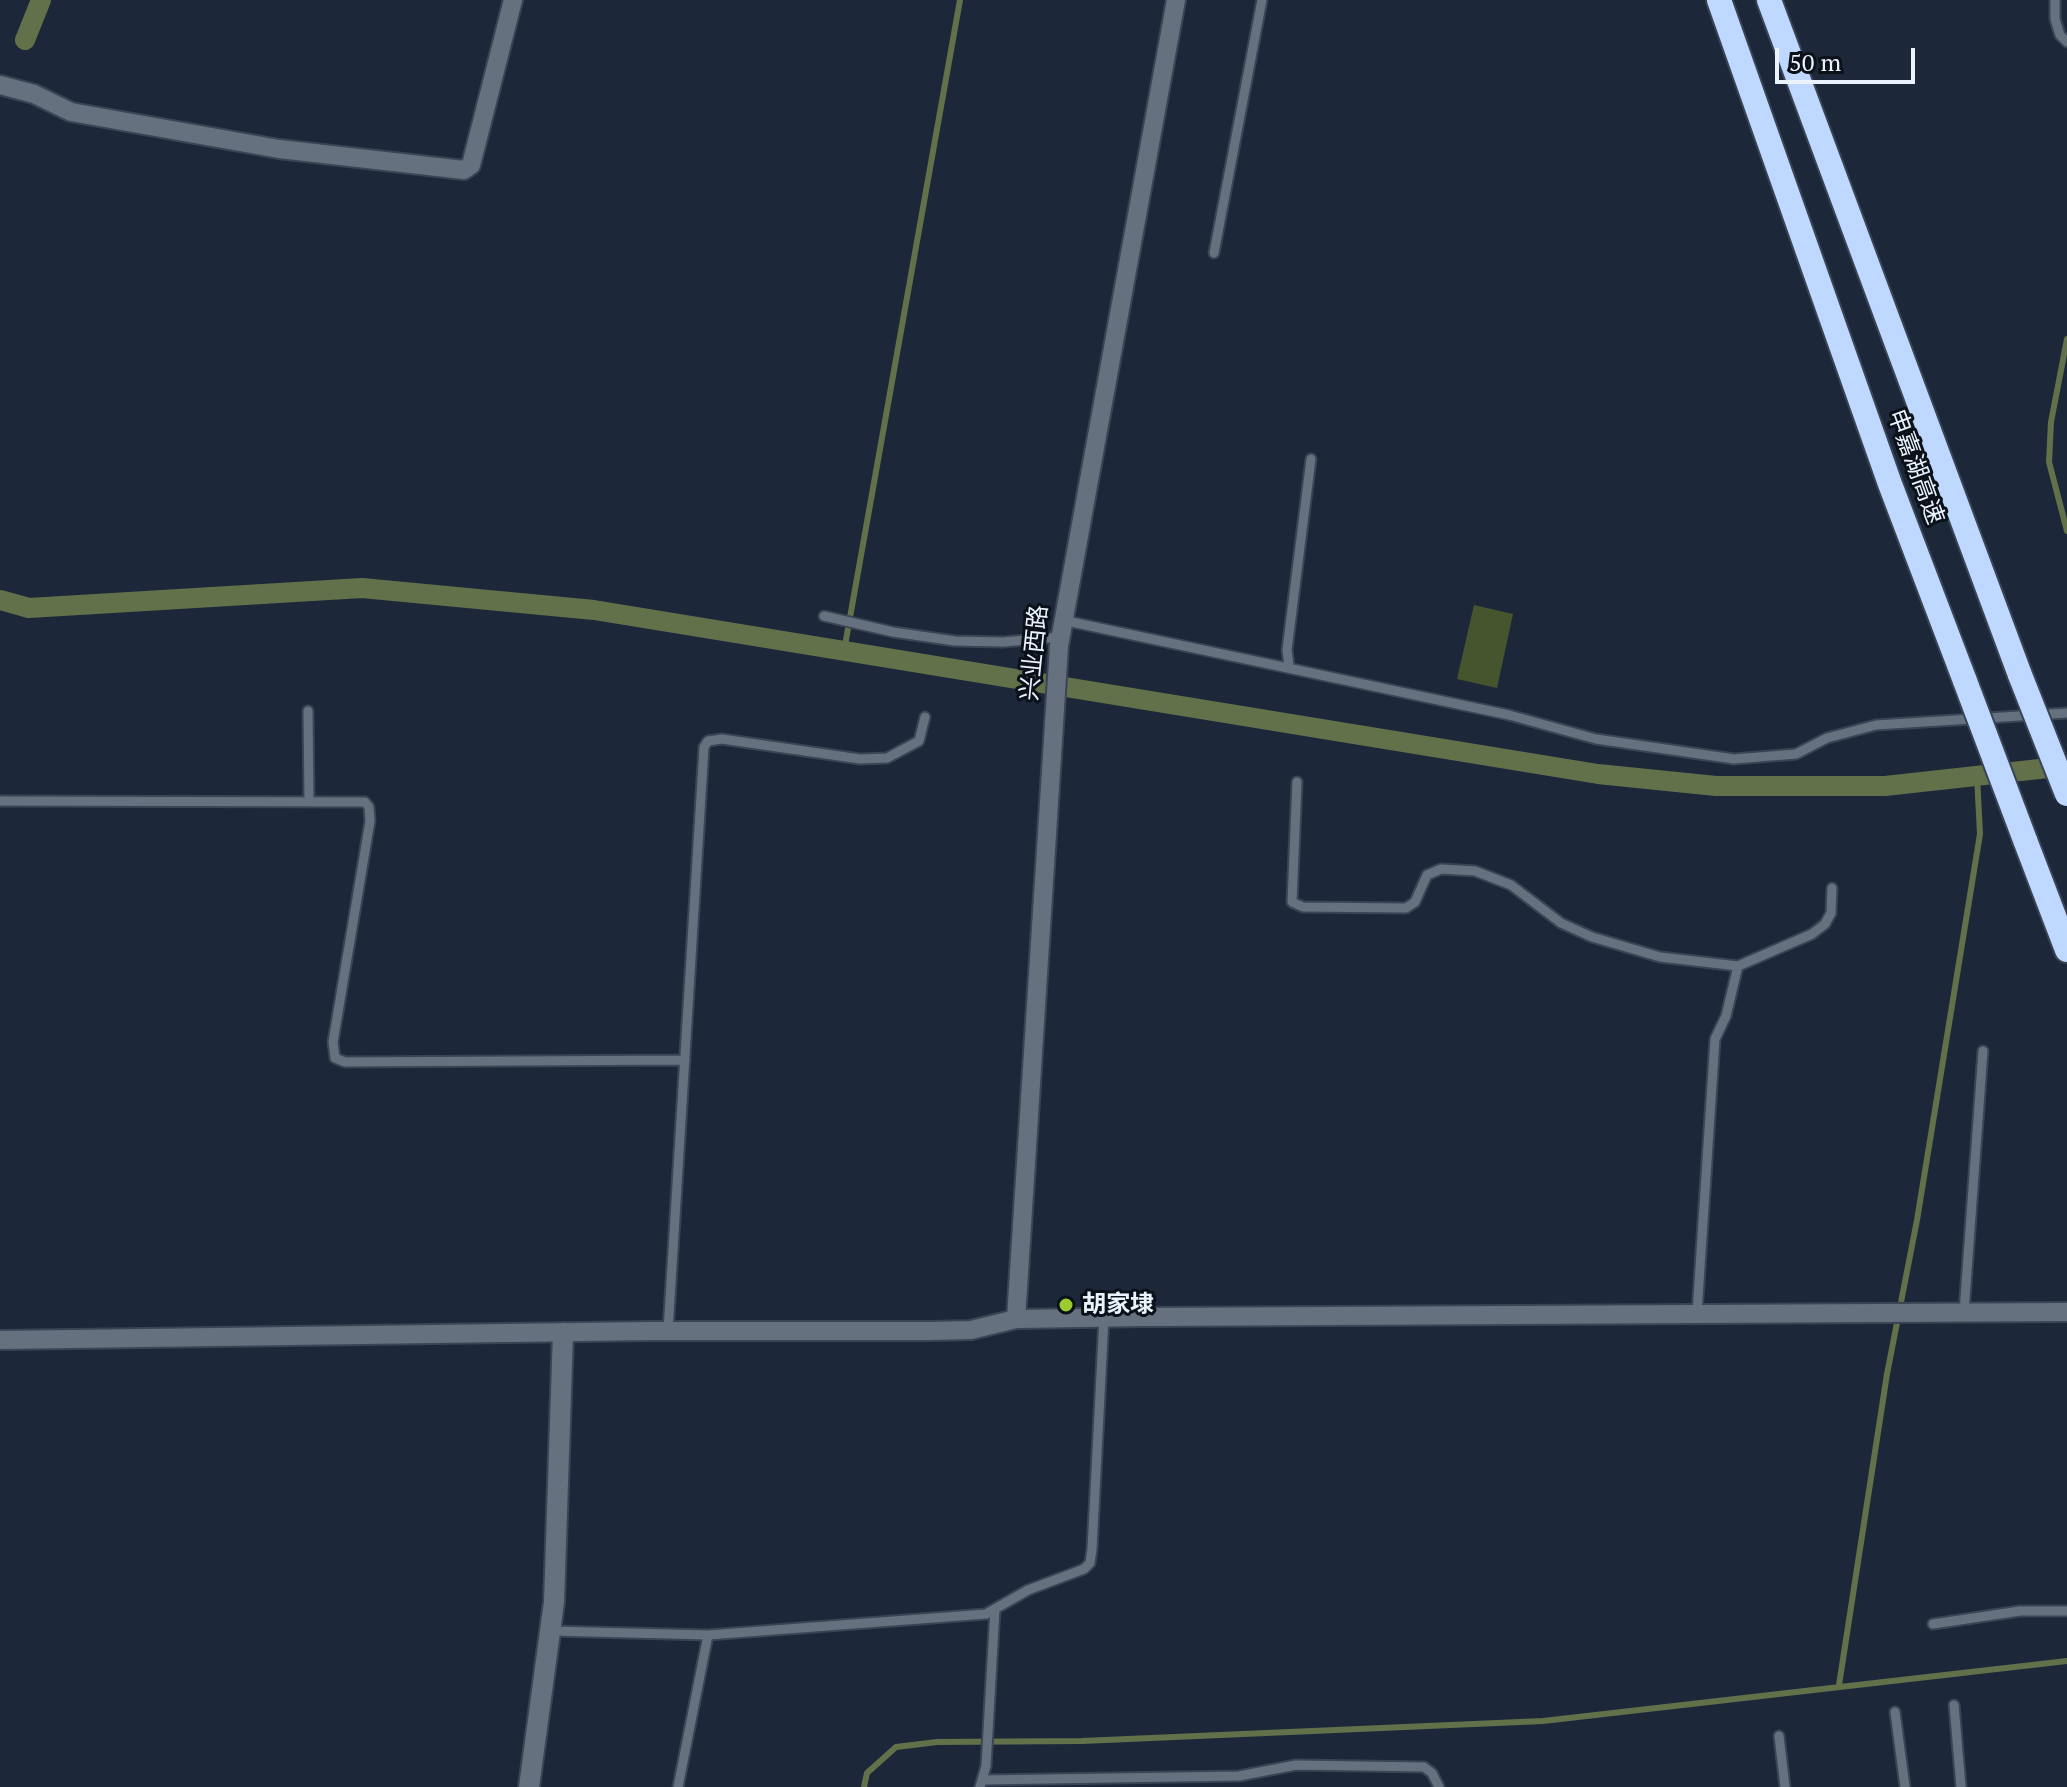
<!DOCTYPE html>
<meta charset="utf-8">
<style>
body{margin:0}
#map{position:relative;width:2067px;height:1787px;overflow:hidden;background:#1c283a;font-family:"PT Serif",serif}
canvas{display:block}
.scale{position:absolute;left:1775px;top:48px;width:140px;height:36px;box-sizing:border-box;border:4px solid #eaf2fe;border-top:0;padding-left:10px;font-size:24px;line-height:28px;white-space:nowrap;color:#eaf2fe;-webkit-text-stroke:6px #0b1119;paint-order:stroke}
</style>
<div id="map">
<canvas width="2067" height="1787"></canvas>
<div class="scale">50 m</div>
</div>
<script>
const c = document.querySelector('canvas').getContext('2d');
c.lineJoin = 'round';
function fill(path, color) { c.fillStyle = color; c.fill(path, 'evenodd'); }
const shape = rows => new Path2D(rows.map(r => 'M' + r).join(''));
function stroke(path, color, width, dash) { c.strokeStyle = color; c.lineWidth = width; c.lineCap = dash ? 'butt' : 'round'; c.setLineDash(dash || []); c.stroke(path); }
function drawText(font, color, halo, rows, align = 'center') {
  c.font = font + ' "PT Serif","Noto Sans SC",serif'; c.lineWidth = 6; c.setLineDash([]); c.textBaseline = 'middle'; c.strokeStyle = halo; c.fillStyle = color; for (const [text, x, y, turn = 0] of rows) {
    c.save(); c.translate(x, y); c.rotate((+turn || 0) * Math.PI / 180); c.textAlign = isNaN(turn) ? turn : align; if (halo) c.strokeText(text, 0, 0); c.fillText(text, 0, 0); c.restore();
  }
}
fill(shape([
 [1474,605,1513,614,1497,688,1457,679]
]), '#47552f');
stroke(shape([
 [2067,339,2051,422,2049,462,2067,531],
 [844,651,960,0],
 [1839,1685,1887,1374,1917,1220,1980,834,1977,776],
 [864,1787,867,1773,896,1747,937,1742,1082,1741,1543,1721,2067,1661]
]), '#62714a', 6);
stroke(shape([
 [25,40,41,0],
 [0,600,29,608,362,588,594,610,1598,774,1716,786,1885,786,2067,766]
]), '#62714a', 20);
const service = shape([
 [2055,0,2055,19,2060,35,2067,42],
 [1214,253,1262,0],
 [824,616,893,632,955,641,1003,642,1060,637],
 [1062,620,1509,715,1596,739,1734,759,1796,754,1827,738,1876,725,2067,713],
 [1289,666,1287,650,1311,459],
 [308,711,309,801],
 [1297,782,1292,902,1303,907,1406,908,1415,902,1427,875,1441,869,1475,871,1511,885,1561,923,1592,937,1660,957,1738,966,1812,934,1825,924,1831,913,1832,888],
 [0,801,365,802,369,807,370,821,333,1042,335,1058,345,1062,685,1060],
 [1964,1312,1983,1051],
 [1697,1313,1715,1039,1726,1016,1738,966],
 [668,1331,704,747,708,741,722,739,860,759,887,758,919,741,925,717],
 [1933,1624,2020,1611,2067,1611],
 [551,1631,708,1635,986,1614,1028,1590,1084,1569,1090,1563,1092,1549,1104,1317],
 [1954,1705,1961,1787],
 [1895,1712,1905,1787],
 [1779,1736,1785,1787],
 [982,1780,1239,1776,1296,1765,1424,1767,1432,1773,1439,1787],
 [678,1787,708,1635],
 [980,1787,986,1766,995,1609]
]);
const minor = shape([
 [0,85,34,94,71,112,279,149,464,170,471,165,513,0],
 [1016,1319,1059,646,1176,0],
 [0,1340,651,1331,929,1331,971,1330,1016,1319,1146,1317,2067,1312]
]);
const tertiary = shape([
 [529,1787,554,1602,563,1333]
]);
const motorway = shape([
 [1719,0,1890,484,1965,681],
 [1769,0,2020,675],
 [2025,840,2067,950]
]);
stroke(service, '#394455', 13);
stroke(minor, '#394455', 22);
stroke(tertiary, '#394455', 24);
stroke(motorway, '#394455', 28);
stroke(service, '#667180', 9);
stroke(minor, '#667180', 18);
stroke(tertiary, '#667180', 20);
stroke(motorway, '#bed8ff', 24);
const motorwayBridge = shape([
 [2020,675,2067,794],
 [1965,681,2025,840]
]);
stroke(motorwayBridge, '#394455', 28, []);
stroke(motorwayBridge, '#bed8ff', 24);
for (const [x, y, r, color] of [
 [1066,1305,8,"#9cca31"]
]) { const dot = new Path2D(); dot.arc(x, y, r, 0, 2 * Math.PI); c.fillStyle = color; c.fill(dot); stroke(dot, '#0b1119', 3); }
drawText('24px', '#eaf2fe', '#0b1119', [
 ["申嘉湖高速",1915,467,70],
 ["兴业西路",1035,653,-84]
]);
drawText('bold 24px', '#eaf2fe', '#0b1119', [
 ["胡家埭",1082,1305]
], 'left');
</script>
